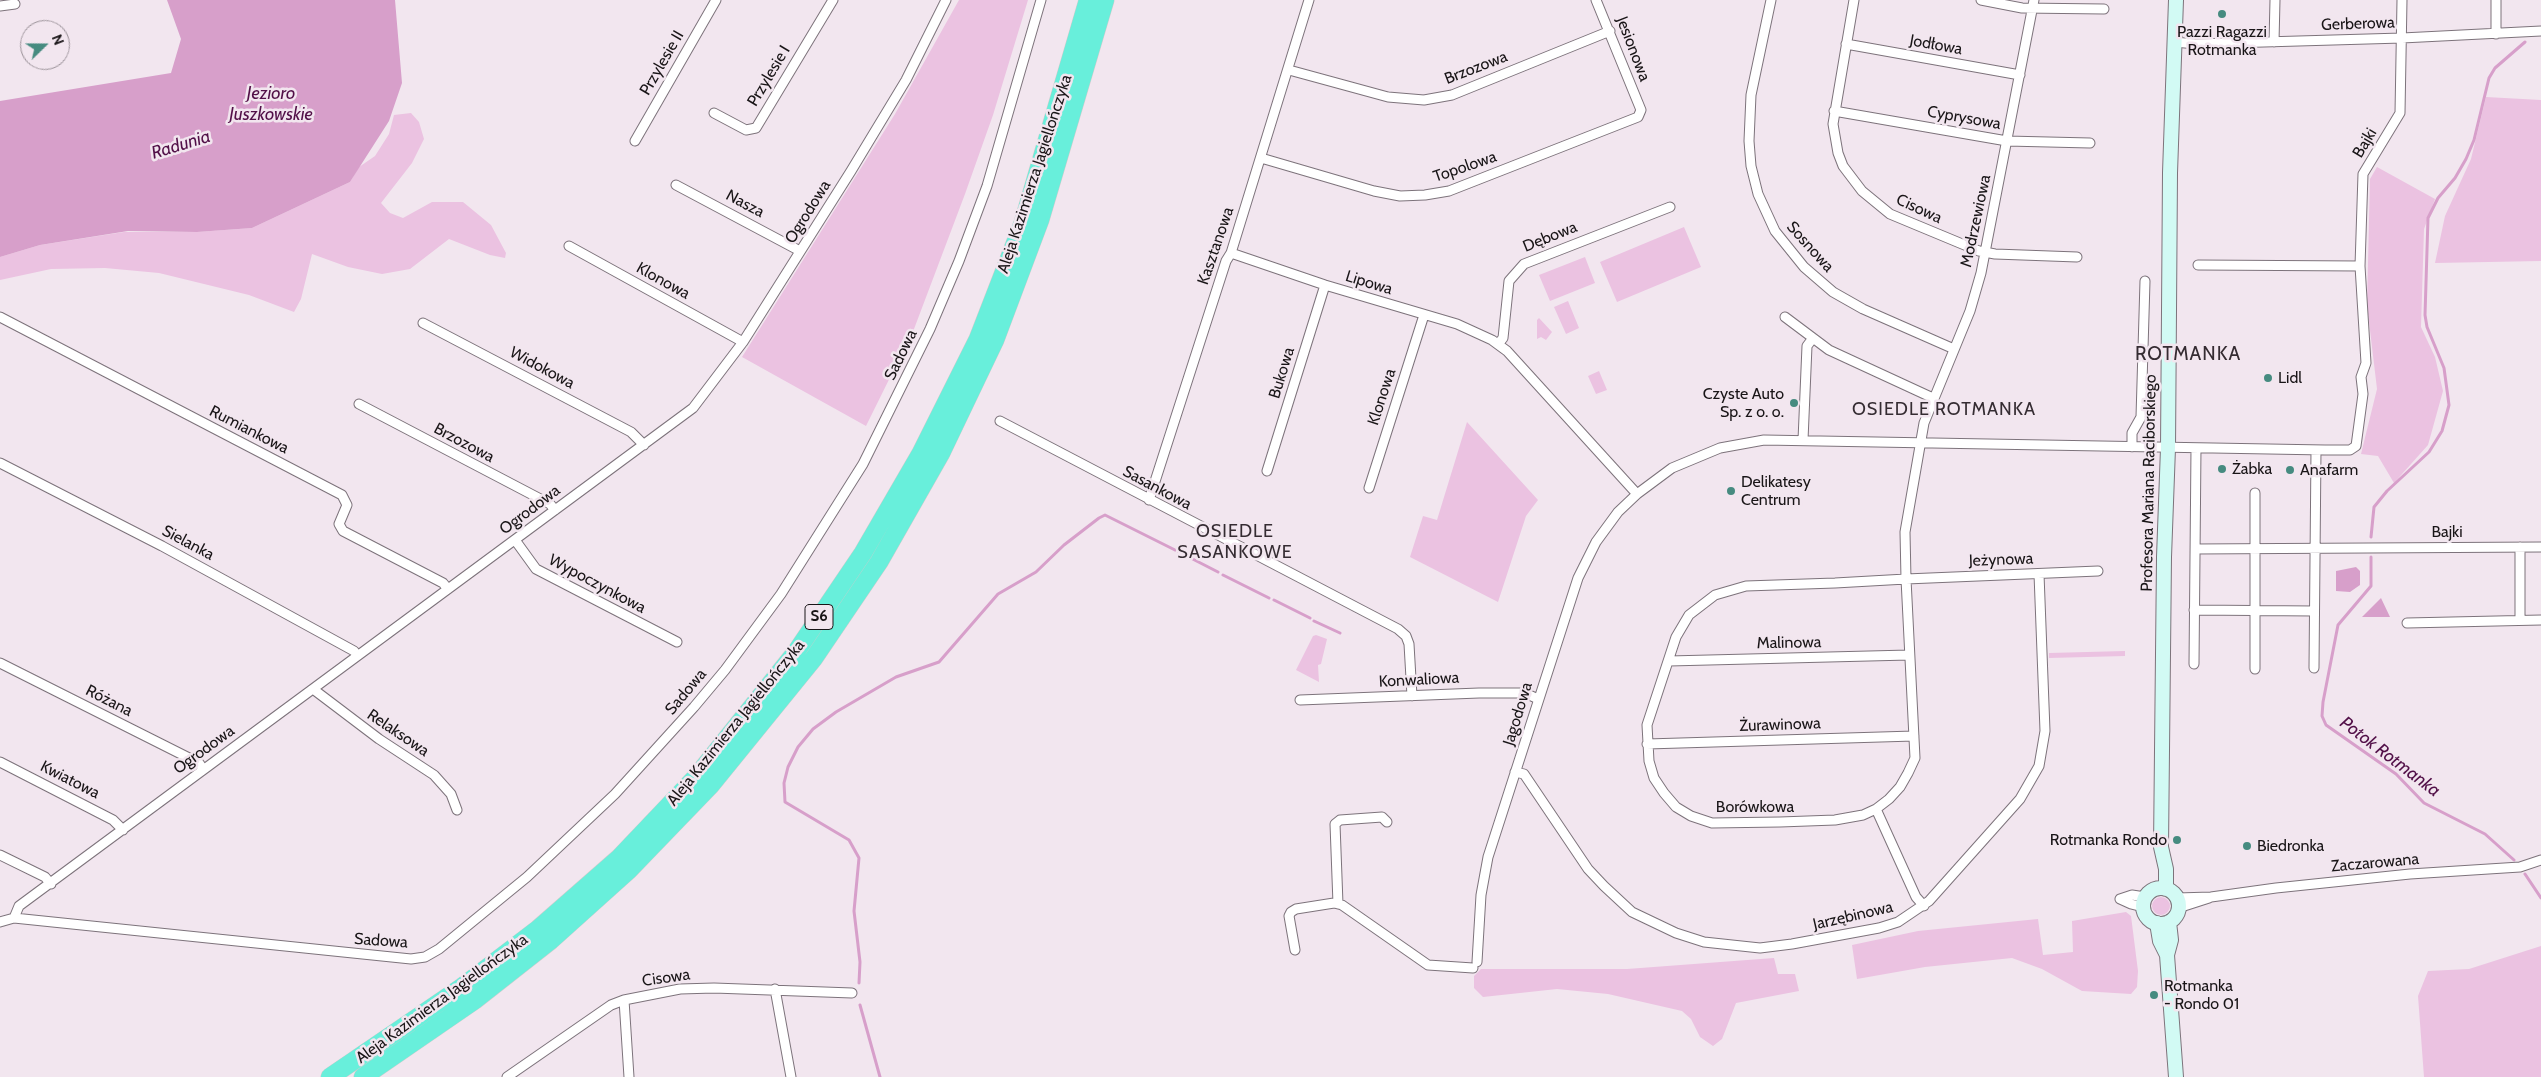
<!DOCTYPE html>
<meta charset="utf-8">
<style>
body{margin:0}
#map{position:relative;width:2541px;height:1077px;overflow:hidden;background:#f2e6ef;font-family:Cabin,sans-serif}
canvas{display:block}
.north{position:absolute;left:20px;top:20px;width:50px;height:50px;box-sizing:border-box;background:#f2e6ef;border:1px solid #9b9299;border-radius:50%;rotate:68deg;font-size:14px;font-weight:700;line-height:20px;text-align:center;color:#191517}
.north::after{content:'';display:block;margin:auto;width:18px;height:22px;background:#468b80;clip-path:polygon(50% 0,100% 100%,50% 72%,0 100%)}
</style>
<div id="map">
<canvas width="2541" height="1077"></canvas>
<div class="north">N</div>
</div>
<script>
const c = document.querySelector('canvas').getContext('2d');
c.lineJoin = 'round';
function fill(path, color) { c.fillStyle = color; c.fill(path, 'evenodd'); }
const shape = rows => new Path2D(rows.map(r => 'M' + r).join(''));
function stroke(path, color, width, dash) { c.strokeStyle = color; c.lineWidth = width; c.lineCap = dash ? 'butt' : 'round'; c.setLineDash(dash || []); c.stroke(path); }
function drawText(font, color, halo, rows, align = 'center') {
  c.font = font + ' Cabin,sans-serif'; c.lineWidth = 5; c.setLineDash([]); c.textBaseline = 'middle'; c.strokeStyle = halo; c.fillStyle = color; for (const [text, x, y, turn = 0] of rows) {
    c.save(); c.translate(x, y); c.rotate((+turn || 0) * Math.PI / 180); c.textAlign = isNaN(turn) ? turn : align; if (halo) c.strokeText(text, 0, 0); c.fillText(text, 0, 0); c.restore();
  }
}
fill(shape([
 [959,0,1028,0,993,115,965,194,914,329,866,426,742,357,895,114],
 [2486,97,2541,100,2541,261,2435,263,2445,216,2471,159],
 [411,113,419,122,424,139,412,163,381,203,390,213,403,218,432,202,463,202,491,225,506,253,505,258,490,255,449,239,410,269,382,274,348,267,312,254,301,299,294,312,249,295,159,273,105,268,51,269,0,280,0,257,40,245,124,232,197,232,252,228,350,182,359,167,375,156,389,134,394,115],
 [2377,167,2435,199,2424,229,2421,327,2435,357,2443,391,2428,445,2394,483,2378,456,2361,454,2377,389,2367,305,2370,179],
 [1684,227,1701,267,1617,302,1600,262],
 [1585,257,1595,283,1550,301,1539,275],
 [1568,301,1579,328,1566,334,1554,307],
 [1539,318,1552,332,1546,340,1541,337,1537,339,1537,320],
 [1599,371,1607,390,1596,394,1588,376],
 [1467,422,1538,500,1526,516,1498,602,1410,557,1423,516,1437,520],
 [1316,635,1327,639,1321,664,1318,665,1319,682,1296,670,1313,636],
 [2125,651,2125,656,2049,658,2049,653],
 '2152 906a9 9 0 1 1 18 0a9 9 0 1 1-18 0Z',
 [2126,912,2131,916,2138,971,2137,987,2131,994,2082,991,2042,969,2012,958,1925,967,1857,979,1852,945,1918,931,2038,919,2043,955,2073,952,2072,921],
 [2541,946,2541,1077,2424,1077,2418,996,2428,971,2469,969],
 [1774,958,1778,974,1795,974,1799,991,1736,1003,1722,1039,1713,1046,1700,1037,1691,1019,1682,1011,1608,994,1557,989,1483,997,1474,988,1474,976,1481,969,1627,969]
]), '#ebc2e1');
fill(shape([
 [167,0,395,0,402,83,389,121,350,182,252,228,197,232,128,231,40,245,0,257,0,101,171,73,181,39],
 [2356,567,2360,571,2360,585,2350,592,2336,591,2336,571],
 [2381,598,2390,617,2362,617]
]), '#d79fca');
stroke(shape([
 [2371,537,2374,507,2387,491,2429,452,2442,431,2449,405,2444,368,2427,327,2425,315,2428,218,2438,198,2455,178,2466,159,2474,140,2489,78,2495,68,2525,42],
 [1179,552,1218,572],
 [2371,557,2371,586,2338,625,2323,702,2322,716,2326,725,2396,774,2424,803,2485,834,2514,860],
 [1223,575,1269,598],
 [1274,600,1310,618],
 [1314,621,1340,633],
 [2525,874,2541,898],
 [859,983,860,962,854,911,859,858,849,840,785,802,784,783,788,767,798,747,813,729,836,712,896,677,939,662,998,594,1036,572,1064,545,1099,518,1105,515,1175,550],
 [860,1005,880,1077]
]), '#d79fca', 3);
const minor = shape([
 [1771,0,1751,95,1749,141,1751,166,1758,194,1775,231,1804,267,1833,292,1863,309,1954,349],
 [1854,0,1833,124,1838,153,1843,166,1862,191,1890,214,1979,251,1995,254,2077,257],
 [1981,0,2022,8,2104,9],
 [2034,0,1981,273,1970,311,1924,423,1905,532,1906,579,1915,758,1908,773,1900,787,1889,799,1876,809,1863,815,1835,820,1780,822,1712,823,1691,816,1676,807,1664,793,1654,778,1649,761,1647,725,1676,637,1689,615,1715,595,1746,586,1835,583,1906,579,2098,571],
 [0,6,15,4],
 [2496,34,2496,0],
 [2175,42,2195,44,2402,38,2541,31],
 [2274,42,2275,0],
 [1846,44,2020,75],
 [1289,70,1388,97,1424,100,1452,95,1610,31],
 [1834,111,2007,141,2090,143],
 [714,113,746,130,756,128,833,0],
 [635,141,716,0],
 [1261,158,1374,191,1400,196,1425,195,1449,191,1638,117,1641,110,1596,0],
 [676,185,800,251],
 [569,246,743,342],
 [1231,253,1325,285,1457,324,1492,340,1507,351,1637,494],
 [2198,265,2360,266],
 [0,317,342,495,347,505,339,524,343,531,443,583,448,589],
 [1785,317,1829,350,1933,398],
 [423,323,631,432,644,445],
 [1498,344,1503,338,1509,281,1524,264,1670,207],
 [359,404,550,504,555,510],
 [1000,421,1398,629,1406,636,1409,644,1412,696],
 [1803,440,1807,346,1813,338],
 [2132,447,2132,433,2141,417,2145,281],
 [0,463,162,546,354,651,357,655],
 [1267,471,1325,285],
 [1369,488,1424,315],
 [2255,493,2255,669],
 [1149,500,1226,261,1231,253,1309,0],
 [515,540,536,569,677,642],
 [2520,547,2520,620],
 [2195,549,2541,547],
 [2194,610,2314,611],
 [2407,623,2541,620],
 [1669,661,1909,655],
 [0,663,199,763,203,769],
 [2194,664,2196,448],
 [2314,668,2316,450],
 [313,689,379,739,434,775,451,794,457,810],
 [1300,700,1479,693,1525,693,1538,699],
 [1647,744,1914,736],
 [0,762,113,820,123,830],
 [1515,772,1524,774,1588,869,1604,886,1632,912,1676,933,1704,942,1760,948,1792,944,1879,928,1898,922,1929,901,2020,799,2039,766,2045,731,2039,574],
 [1876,809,1916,897,1924,906],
 [0,855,45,877,51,884],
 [2177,898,2211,897,2276,888,2410,874,2520,867,2541,860],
 [2120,899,2132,895,2145,897],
 [2120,899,2131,904,2143,907],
 [1338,904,1335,824,1340,820,1382,817,1387,822],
 [2178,908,2209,898],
 [14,918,411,959,425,957,439,949,527,877,615,794,694,707,725,670,781,594,863,464,930,329,959,261,987,186,1041,0],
 [0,922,14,918,19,906,693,408,743,342,851,171,906,80,946,0],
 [1295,950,1289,916,1291,912,1296,909,1334,903,1342,905,1428,965,1473,968],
 [1477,962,1481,895,1488,857,1578,578,1596,542,1618,512,1637,494,1672,468,1720,448,1764,440,2325,450,2350,450,2356,446,2363,394,2361,377,2366,363,2360,266,2363,174,2400,113,2402,0],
 [775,989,791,1077],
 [624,1000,629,1077],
 [507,1077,611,1005,624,1000,680,989,714,988,852,993]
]);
const secondary = shape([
 '2143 906a18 18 0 1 1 36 0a18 18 0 1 1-36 0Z',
 [2166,889,2166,869,2161,847,2164,557,2168,448,2170,173,2176,0],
 [2169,922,2171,940,2167,955,2176,1077],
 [2157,923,2160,941,2167,955]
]);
const motorway = shape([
 [330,1077,462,987,538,929,619,858,696,777,796,652,863,553,921,453,978,339,1023,223,1088,0],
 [363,1077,475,1000,550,941,629,870,710,786,814,658,879,562,941,453,995,340,1040,220,1105,0]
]);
stroke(minor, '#7d737b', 11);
stroke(secondary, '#7d737b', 16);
stroke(motorway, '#ccc', 19);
stroke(minor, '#fff', 9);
stroke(secondary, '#d2faf4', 14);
stroke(motorway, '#68efdb', 18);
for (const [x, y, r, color] of [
 [2222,14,5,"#468b80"],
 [2268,378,5,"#468b80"],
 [1794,403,5,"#468b80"],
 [2222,469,5,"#468b80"],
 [2290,470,5,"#468b80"],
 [1731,491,5,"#468b80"],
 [2177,840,5,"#468b80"],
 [2247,846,5,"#468b80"],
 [2154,995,5,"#468b80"]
]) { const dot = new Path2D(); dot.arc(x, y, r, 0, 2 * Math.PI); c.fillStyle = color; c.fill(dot); stroke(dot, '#f2e6ef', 2); }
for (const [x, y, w] of [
 [819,617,28]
]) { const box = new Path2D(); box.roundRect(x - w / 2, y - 12.5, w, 25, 4); c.fillStyle = '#f2e6ef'; c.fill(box); stroke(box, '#191517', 1); }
drawText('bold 15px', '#191517', null, [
 ["S6",819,617]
]);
drawText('16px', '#191517', '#f2e6ef', [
 ["Gerberowa",2358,24,-2],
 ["Jodłowa",1936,45,10],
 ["Jesionowa",1633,49,69],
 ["Przylesie II",662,63,-60],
 ["Brzozowa",1476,68,-21],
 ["Przylesie I",769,76,-59],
 ["Cyprysowa",1964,118,10],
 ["Bajki",2365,143,-59],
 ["Topolowa",1465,167,-19],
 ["Aleja Kazimierza Jagiellończyka",1035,174,-72],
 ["Nasza",745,204,28],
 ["Cisowa",1919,209,25],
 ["Ogrodowa",808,212,-58],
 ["Modrzewiowa",1976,221,-78],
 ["Dębowa",1550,237,-22],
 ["Kasztanowa",1216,246,-71],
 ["Sosnowa",1810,247,48],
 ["Klonowa",663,281,29],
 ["Lipowa",1369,283,17],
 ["Sadowa",901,355,-64],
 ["Widokowa",542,368,28],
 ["Bukowa",1282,373,-73],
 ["Klonowa",1382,397,-72],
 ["Rumiankowa",249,430,27],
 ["Brzozowa",464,443,28],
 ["Profesora Mariana Raciborskiego",2149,483,-89],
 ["Sasankowa",1157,488,28],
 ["Ogrodowa",530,510,-37],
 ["Bajki",2447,532],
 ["Sielanka",188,543,28],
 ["Jeżynowa",2001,560,-2],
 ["Wypoczynkowa",597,584,28],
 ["Malinowa",1789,643,-1],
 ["Konwaliowa",1419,680,-3],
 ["Sadowa",686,692,-50],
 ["Różana",109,701,27],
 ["Jagodowa",1518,714,-73],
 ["Aleja Kazimierza Jagiellończyka",736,723,-51],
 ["Żurawinowa",1780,725,-2],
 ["Relaksowa",398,733,34],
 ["Ogrodowa",204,750,-36],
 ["Kwiatowa",70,780,27],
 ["Borówkowa",1755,807],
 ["Zaczarowana",2375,863,-5],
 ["Jarzębinowa",1853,916,-13],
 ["Sadowa",381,941,4],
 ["Cisowa",666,978,-8],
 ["Aleja Kazimierza Jagiellończyka",442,999,-36]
]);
drawText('16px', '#191517', '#f2e6ef', [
 ["Pazzi Ragazzi",2222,32,"center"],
 ["Rotmanka",2222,50,"center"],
 ["Lidl",2278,378],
 ["Czyste Auto",1784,394,"right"],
 ["Sp. z o. o.",1784,412,"right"],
 ["Żabka",2232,469],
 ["Anafarm",2300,470],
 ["Delikatesy",1741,482],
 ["Centrum",1741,500],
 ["Rotmanka Rondo",2167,840,"right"],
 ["Biedronka",2257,846],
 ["Rotmanka",2164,986],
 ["- Rondo 01",2164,1004]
], 'left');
drawText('italic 18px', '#521048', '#f2e6ef', [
 ["Jezioro",271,94],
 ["Juszkowskie",271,115],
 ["Radunia",181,145,-17],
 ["Potok Rotmanka",2390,757,37]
]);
c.letterSpacing = '1px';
drawText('18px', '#352c32', '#f2e6ef', [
 ["OSIEDLE ROTMANKA",1944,410],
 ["OSIEDLE",1235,532],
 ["SASANKOWE",1235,553]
]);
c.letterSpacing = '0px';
c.letterSpacing = '1px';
drawText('19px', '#352c32', '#f2e6ef', [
 ["ROTMANKA",2188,354]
]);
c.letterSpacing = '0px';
</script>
